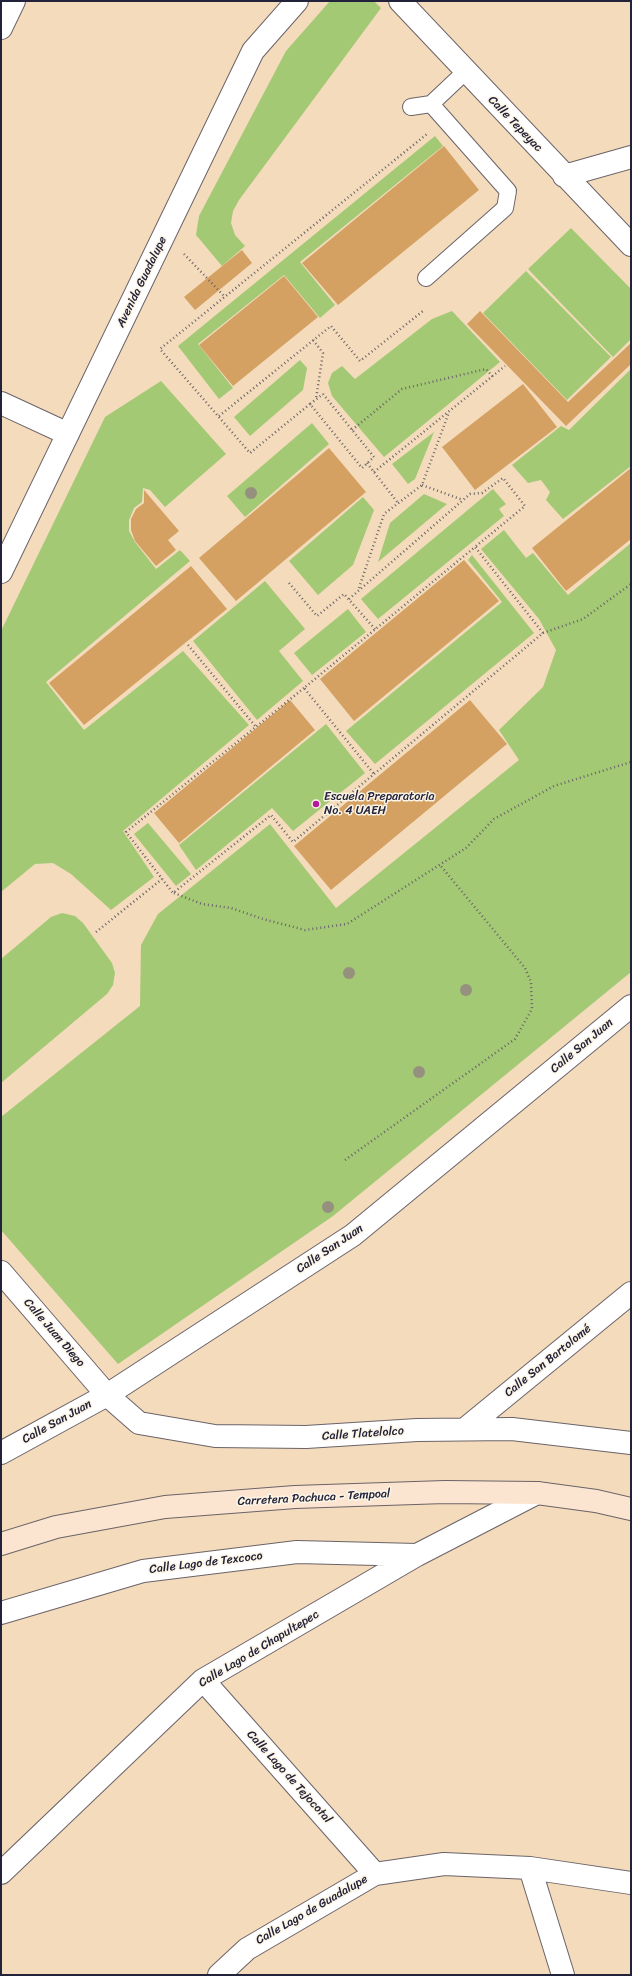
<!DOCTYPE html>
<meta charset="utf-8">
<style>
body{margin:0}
#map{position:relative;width:632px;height:1976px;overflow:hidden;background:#f3dbbc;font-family:Sriracha,sans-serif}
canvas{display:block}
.frame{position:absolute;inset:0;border:2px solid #22223b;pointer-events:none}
</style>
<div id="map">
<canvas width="632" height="1976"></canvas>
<div class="frame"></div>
</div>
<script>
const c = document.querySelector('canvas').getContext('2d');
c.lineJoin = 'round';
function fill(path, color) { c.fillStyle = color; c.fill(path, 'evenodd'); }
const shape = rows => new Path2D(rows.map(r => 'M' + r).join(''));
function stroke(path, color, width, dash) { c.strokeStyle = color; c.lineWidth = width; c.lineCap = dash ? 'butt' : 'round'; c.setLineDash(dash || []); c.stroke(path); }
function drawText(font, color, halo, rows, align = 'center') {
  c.font = font + ' Sriracha,sans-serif'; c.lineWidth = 3; c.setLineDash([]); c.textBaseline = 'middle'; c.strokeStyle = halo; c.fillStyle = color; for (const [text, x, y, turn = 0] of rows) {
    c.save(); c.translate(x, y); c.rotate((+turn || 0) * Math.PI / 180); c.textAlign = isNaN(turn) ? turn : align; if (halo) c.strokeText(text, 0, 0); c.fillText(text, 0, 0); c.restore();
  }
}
fill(shape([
 [330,1,374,1,381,8,239,200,233,211,231,223,235,235,245,246,222,266,196,235,199,216,286,51],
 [435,136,443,146,300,262,335,305,320,318,284,275,198,344,233,388,219,399,178,346],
 [571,228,631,289,631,339,613,357,528,269],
 [526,271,611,357,567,400,483,313],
 [452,311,500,362,384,457,332,396,328,383,332,373,342,366,355,379,432,319],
 [300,360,307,368,303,390,250,436,234,417],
 [631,369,631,466,563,519,546,500,550,492,541,480,528,483,512,465,561,426,569,430],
 [161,381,226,454,165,507,150,490,143,488,142,502,134,508,129,520,129,531,135,542,156,569,180,550,190,561,46,682,84,730,183,651,249,725,123,831,154,877,111,910,71,874,53,863,35,864,1,892,1,631,105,417],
 [312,423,329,444,245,517,227,496],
 [434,432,415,479,408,484,392,464],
 [493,489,506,504,499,509,504,516,378,619,361,599],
 [424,494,447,504,378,562,390,523],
 [363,497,374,510,353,565,318,595,289,561],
 [504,530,526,558,533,553,568,595,631,543,631,972,333,1216,118,1364,1,1230,1,1117,140,1006,141,945,158,914,270,824,336,908,519,760,499,730,543,687,556,650,539,619,481,549],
 [472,555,534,633,375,764,346,731,502,602,468,560],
 [265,581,305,629,279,651,303,681,257,720,193,641],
 [348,609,366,632,312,675,294,653],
 [326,724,365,773,293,831,272,808,196,870,179,845],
 [148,823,191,874,176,886,134,834],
 [62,913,75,916,83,923,112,963,115,973,113,985,107,994,1,1083,1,959,51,917]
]), '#a3c974');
fill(shape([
 [444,146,479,190,338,305,302,263],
 [242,250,252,263,195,310,184,297],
 [284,276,318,317,233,386,199,345],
 [480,311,568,402,631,343,631,364,566,426,467,324],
 [523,384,557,427,475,490,442,447],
 [329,448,366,492,236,601,199,558],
 [631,468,631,539,566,591,532,548],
 [144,490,179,531,168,540,176,550,156,566,135,541,131,530,131,519,136,509,144,503],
 [464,560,499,601,354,721,320,679],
 [191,566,227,609,84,725,49,683],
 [290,700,315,730,179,843,154,813],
 [470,700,507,744,331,890,294,846]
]), '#d4a162');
const lane = shape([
 [411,107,431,104,465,72],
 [426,278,505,208,508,191,431,104]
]);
const street = shape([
 [400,1,631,245],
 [1,28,14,1],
 [564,176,631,157],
 [1,403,68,434],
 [1,572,253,51,297,1],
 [1,1272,107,1395,139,1423,215,1436,306,1437,417,1430,512,1429,631,1443],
 [465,1429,631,1293],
 [1,1453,107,1395,353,1235,631,1006],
 [1,1613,143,1571,297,1552,417,1555],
 [203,1680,375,1874],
 [530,1868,563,1975],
 [1,1873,203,1680,417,1555,537,1493],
 [219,1975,247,1949,375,1874,444,1864,530,1868,631,1883]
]);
const secondary = shape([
 [1,1544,56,1527,165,1507,295,1497,445,1492,537,1493,596,1501,631,1509]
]);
stroke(lane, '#6b6368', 18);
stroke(street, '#6b6368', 24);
stroke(secondary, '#6b6368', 24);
stroke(shape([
 [184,254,225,297],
 [313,340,323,353,316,399],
 [323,394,374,457,362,468,310,404,323,394],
 [310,404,250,453,160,349,427,134],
 [219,416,331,326,360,361,423,311],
 [352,430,402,389,486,369,493,377],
 [367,463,398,503],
 [374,472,505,366],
 [422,485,463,500],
 [289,583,317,616,344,594,375,629],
 [359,588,384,514,422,485,449,412],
 [349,599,470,494,482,493,503,478,525,506,475,547],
 [543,633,583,619,631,584],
 [188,645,256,727],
 [304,688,126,832,173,893,271,815,293,842,374,774,543,633,475,547,304,688,374,774],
 [174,893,202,904,231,908,263,919,305,930,347,924,466,848,494,819,554,786,631,762],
 [96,932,162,879],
 [345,1160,515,1039,532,1009,531,982,525,968,440,865]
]), '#6b6368', 2.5, [1, 3]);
stroke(lane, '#fff', 16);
stroke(street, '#fff', 22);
stroke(secondary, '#fce5d0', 22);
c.fillStyle = '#96917e';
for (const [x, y] of [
 [251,493],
 [349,973],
 [466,990],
 [419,1072],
 [328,1207]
]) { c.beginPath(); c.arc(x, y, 6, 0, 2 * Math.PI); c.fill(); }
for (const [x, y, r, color] of [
 [316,804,4,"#b5179e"]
]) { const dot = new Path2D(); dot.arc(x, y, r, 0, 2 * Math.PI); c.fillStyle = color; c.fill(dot); stroke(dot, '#fcf5e5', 1.5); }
drawText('12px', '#22223b', '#fcf5e5', [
 ["Calle Tepeyac",515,124,46],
 ["Avenida Guadalupe",142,282,-64],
 ["Calle San Juan",582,1046,-40],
 ["Calle San Juan",330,1249,-34],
 ["Calle Juan Diego",54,1333,49],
 ["Calle San Bartolomé",548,1361,-39],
 ["Calle San Juan",57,1422,-29],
 ["Calle Tlatelolco",363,1434,-4],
 ["Carretera Pachuca - Tempoal",314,1498,-3],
 ["Calle Lago de Texcoco",206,1563,-7],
 ["Calle Lago de Chapultepec",259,1649,-31],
 ["Calle Lago de Tejocotal",289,1777,48],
 ["Calle Lago de Guadalupe",312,1910,-30]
]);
drawText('12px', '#22223b', '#fcf5e5', [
 ["Escuela Preparatoria",324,797],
 ["No. 4 UAEH",324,811]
], 'left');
</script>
